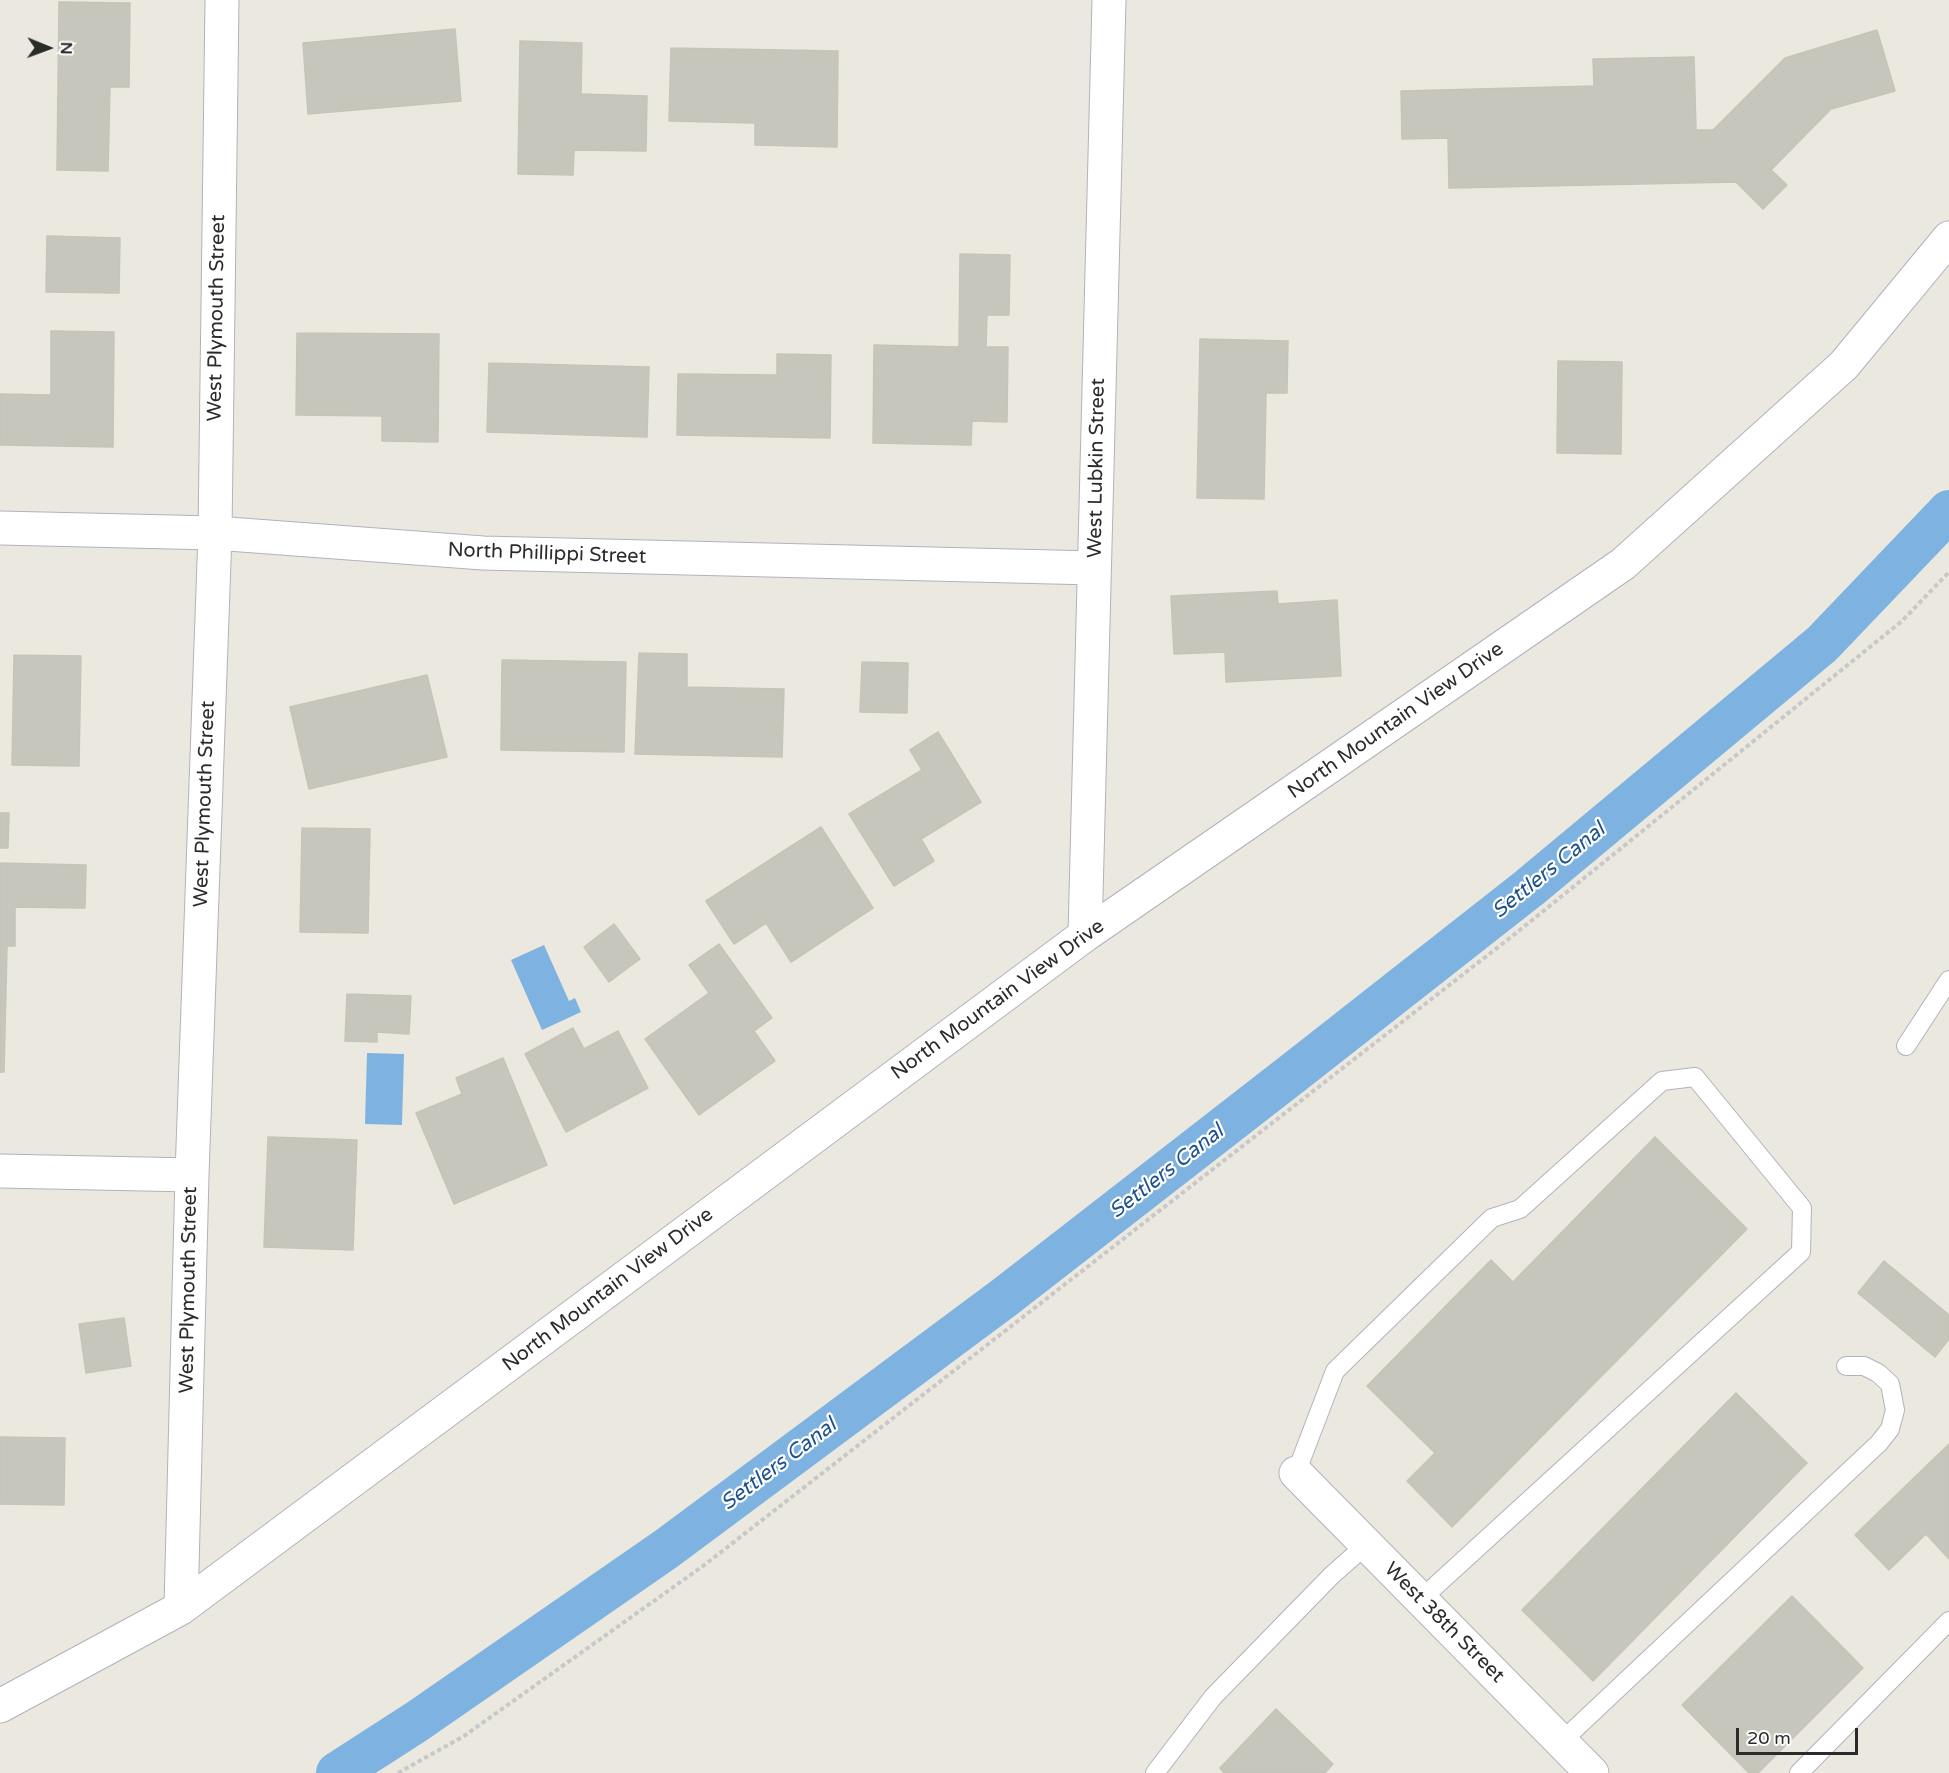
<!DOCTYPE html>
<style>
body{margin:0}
#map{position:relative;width:1949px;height:1773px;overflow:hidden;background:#ebe8df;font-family:"Varela Round",sans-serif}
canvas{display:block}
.north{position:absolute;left:18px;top:18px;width:60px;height:60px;-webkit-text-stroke:4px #fff;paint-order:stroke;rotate:91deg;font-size:16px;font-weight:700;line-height:24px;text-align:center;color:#2b2b2b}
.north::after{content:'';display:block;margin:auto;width:21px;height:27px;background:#2b2b2b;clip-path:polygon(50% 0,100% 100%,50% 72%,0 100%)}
.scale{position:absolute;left:1736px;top:1728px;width:122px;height:27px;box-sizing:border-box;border:3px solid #2b2b2b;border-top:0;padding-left:8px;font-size:18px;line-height:21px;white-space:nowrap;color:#2b2b2b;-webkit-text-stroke:4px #fff;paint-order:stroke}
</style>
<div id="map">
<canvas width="1949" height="1773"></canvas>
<div class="north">N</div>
<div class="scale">20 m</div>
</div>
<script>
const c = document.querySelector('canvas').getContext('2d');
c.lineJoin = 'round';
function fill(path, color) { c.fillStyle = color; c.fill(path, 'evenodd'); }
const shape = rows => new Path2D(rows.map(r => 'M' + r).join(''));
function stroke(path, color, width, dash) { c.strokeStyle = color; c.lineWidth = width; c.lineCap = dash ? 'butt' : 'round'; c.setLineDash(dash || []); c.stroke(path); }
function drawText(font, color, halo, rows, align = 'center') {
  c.font = font + ' "Varela Round",sans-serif'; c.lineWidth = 4.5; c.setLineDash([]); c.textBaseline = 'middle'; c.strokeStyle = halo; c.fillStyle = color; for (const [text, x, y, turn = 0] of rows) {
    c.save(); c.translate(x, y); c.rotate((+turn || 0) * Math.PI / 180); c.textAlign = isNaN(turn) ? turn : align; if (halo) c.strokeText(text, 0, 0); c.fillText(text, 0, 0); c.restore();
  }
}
fill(shape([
 [544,945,569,1001,575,998,581,1012,542,1030,511,960],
 [367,1053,404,1054,402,1125,365,1124]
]), '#7eb3e1');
stroke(shape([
 [337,1773,416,1722,666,1549,1005,1297,1301,1067,1529,888,1822,644,1949,511]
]), '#7eb3e1', 42);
const building = shape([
 [59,2,130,3,129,87,110,87,108,171,57,170,59,2],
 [455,29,461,101,308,114,303,43,455,29],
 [1877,30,1895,91,1831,109,1771,170,1787,185,1763,209,1736,182,1449,188,1448,138,1402,139,1401,91,1594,86,1593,59,1694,57,1696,130,1713,130,1785,58,1877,30],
 [520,41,582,43,581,94,647,96,646,151,574,150,573,175,518,174,520,41],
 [671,48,838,51,837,147,755,145,755,123,669,121,671,48],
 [47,236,120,238,119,293,46,292,47,236],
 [960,254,1010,255,1009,315,987,315,986,347,1008,347,1007,422,972,421,971,445,873,443,874,345,959,347,960,254],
 [51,331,114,332,113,447,0,445,0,394,51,395,51,331],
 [297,333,439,334,438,442,382,441,382,416,296,415,297,333],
 [1200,339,1288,341,1287,393,1266,393,1264,499,1197,498,1200,339],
 [777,354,831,355,830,438,677,435,678,374,777,375,777,354],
 [1558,361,1622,362,1621,454,1557,453,1558,361],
 [489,363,649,367,647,437,487,432,489,363],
 [1277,591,1278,604,1337,600,1341,676,1226,682,1225,652,1174,654,1171,596,1277,591],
 [639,653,687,654,687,687,784,689,782,757,635,754,639,653],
 [14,655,81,656,79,766,12,765,14,655],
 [502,660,626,662,624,752,501,750,502,660],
 [862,662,908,663,907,713,860,712,862,662],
 [427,675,447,757,309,789,290,707,427,675],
 [938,732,981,802,921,839,934,861,894,886,849,814,922,770,910,750,938,732],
 [0,813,9,813,8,848,0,848,0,813],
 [821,827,873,908,791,962,766,923,734,944,706,901,821,827],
 [302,828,370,829,368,933,300,932,302,828],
 [0,863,86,865,85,908,15,907,15,946,7,946,4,1072,0,1072,0,863],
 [614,924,640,959,609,982,584,947,614,924],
 [719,944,772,1018,754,1031,775,1061,699,1115,645,1039,709,993,689,965,719,944],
 [347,994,411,996,409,1034,377,1032,377,1042,345,1041,347,994],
 [573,1028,584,1049,618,1031,648,1088,566,1132,525,1054,573,1028],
 [503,1058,547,1165,454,1204,416,1113,462,1094,456,1078,503,1058],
 [268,1137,357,1140,353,1250,264,1247,268,1137],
 [1655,1137,1747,1229,1452,1527,1407,1481,1435,1453,1367,1386,1491,1260,1513,1282,1655,1137],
 [1884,1261,1949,1315,1949,1339,1935,1357,1858,1293,1884,1261],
 [124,1318,131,1366,86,1373,79,1324,124,1318],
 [1736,1393,1807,1463,1593,1681,1522,1610,1736,1393],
 [0,1437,65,1438,64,1505,0,1504,0,1437],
 [1949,1444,1949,1559,1926,1534,1889,1570,1855,1535,1949,1444],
 [1792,1596,1863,1668,1758,1773,1749,1773,1682,1705,1792,1596],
 [1276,1709,1333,1764,1325,1773,1224,1773,1220,1768,1276,1709]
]);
fill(building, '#c7c6bd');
stroke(building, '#c6c4b9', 1.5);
const service = shape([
 [1906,1046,1949,980],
 [1296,1473,1335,1371,1492,1218,1520,1209,1662,1081,1695,1077,1802,1208,1801,1252,1420,1600],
 [1561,1742,1879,1443,1890,1429,1895,1410,1890,1384,1878,1373,1864,1366,1846,1366],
 [1155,1773,1213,1697,1332,1575,1366,1545],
 [1799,1773,1949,1621]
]);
const minor = shape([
 [0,528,215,533,483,553,1094,568],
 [1085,935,1109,0],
 [0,1171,192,1175],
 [1296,1473,1592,1773],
 [181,1608,192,1175,215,533,222,0],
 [0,1706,181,1608,1085,935,1623,564,1844,365,1949,238]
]);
stroke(service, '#b2b2bd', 20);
stroke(minor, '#b2b2bd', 35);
stroke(shape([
 [398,1773,464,1736,703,1566,1515,934,1902,621,1949,572]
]), '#c8c8c8', 4, [4.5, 3]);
stroke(service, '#fff', 18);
stroke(minor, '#fff', 33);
drawText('20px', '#2b2b2b', '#fff', [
 ["West Plymouth Street",217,318,-89],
 ["West Lubkin Street",1097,468,-89],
 ["North Phillippi Street",547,554,2],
 ["North Mountain View Drive",1396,721,-35],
 ["West Plymouth Street",205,804,-88],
 ["North Mountain View Drive",998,1000,-36],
 ["West Plymouth Street",189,1290,-89],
 ["North Mountain View Drive",608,1290,-37],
 ["West 38th Street",1444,1623,45]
]);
drawText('italic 21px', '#1d518d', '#fff', [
 ["Settlers Canal",1549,871,-39],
 ["Settlers Canal",1167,1172,-38],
 ["Settlers Canal",779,1465,-37]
]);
</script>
